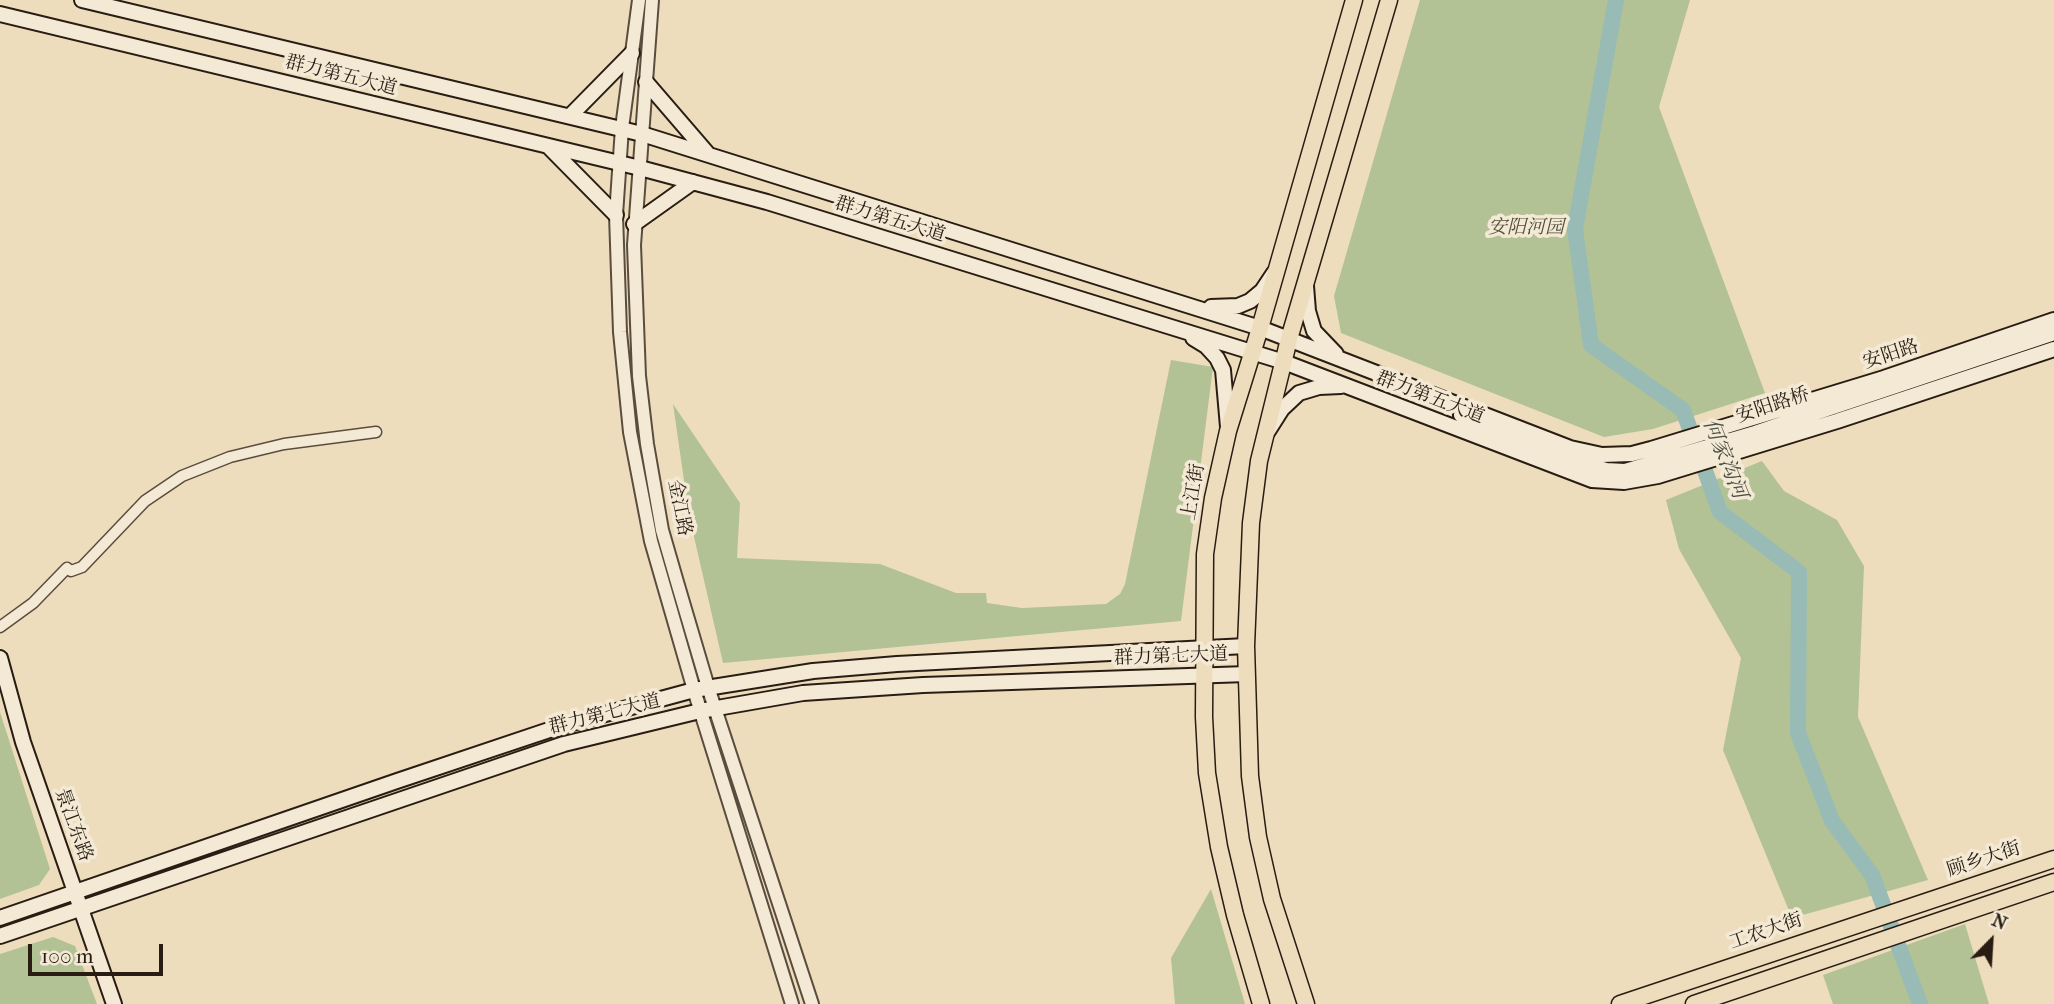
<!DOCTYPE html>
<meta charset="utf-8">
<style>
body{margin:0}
#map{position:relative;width:2054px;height:1004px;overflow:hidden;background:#edddbd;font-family:"IM FELL French Canon",serif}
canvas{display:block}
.north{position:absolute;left:1956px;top:906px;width:70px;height:70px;-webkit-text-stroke:5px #f3e9d4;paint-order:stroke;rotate:24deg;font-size:19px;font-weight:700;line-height:28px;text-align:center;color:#291d13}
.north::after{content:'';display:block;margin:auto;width:24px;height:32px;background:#291d13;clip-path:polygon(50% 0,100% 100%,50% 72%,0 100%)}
.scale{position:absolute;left:28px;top:944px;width:135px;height:32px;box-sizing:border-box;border:4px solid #291d13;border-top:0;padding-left:9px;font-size:21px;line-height:24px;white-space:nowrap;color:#291d13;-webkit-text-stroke:5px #f3e9d4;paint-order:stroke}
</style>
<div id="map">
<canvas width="2054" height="1004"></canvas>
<div class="north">N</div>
<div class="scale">100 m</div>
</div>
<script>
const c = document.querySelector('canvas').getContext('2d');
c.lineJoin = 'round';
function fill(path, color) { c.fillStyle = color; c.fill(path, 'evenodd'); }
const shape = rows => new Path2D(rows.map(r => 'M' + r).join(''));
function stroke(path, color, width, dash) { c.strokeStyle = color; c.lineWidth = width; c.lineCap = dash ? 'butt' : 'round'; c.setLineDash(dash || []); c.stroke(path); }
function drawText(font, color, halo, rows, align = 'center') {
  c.font = font + ' "IM FELL French Canon","Noto Serif SC",serif'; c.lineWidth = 7; c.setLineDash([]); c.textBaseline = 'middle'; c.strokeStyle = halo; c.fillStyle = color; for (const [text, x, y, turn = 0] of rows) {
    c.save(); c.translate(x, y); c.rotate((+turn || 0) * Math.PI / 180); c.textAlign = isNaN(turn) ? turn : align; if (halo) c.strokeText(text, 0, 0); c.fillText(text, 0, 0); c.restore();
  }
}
fill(shape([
 [1420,0,1690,0,1659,107,1765,393,1653,429,1604,437,1341,333,1334,296],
 [1171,360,1213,367,1181,621,723,663,689,515,673,404,740,503,737,558,880,564,956,593,986,593,987,603,1022,608,1106,604,1120,594,1125,584],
 [1762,461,1784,491,1837,520,1864,566,1858,717,1928,880,1792,918,1723,750,1741,658,1679,549,1666,500],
 [0,712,50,869,39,885,0,899],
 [1211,889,1245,1004,1175,1004,1171,958],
 [1965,924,1989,1004,1833,1004,1823,975],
 [53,937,75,946,97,1004,0,1004,0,954]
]), '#b2c295');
stroke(shape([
 [1616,0,1575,229,1591,345,1683,410,1720,512,1799,572,1798,733,1832,821,1872,875,1920,1004]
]), '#99bbb5', 16);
const minor = shape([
 [0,627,33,603,67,568,71,571,82,567,145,501,182,476,230,457,284,444,376,432]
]);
const tertiary = shape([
 [639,0,622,128,616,215,620,332,630,432,651,541,694,690,792,1004],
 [652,0,634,245,639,376,647,444,662,530,677,582,708,687,812,1004]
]);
const secondary = shape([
 [82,0,642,134,1260,328,1570,448,1602,455,1632,454,1651,449,1884,378,2054,320],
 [0,14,640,168,767,202,1284,362,1592,480,1624,482,1658,476,1837,421,2054,349],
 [646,82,708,154],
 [570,116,632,53],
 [549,147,616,215],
 [634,224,693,182],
 [1306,286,1308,311,1314,331,1336,354],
 [1211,307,1238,306,1250,301,1262,291,1274,273],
 [1193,338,1206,346,1217,358,1223,370,1228,427],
 [1461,415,1578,462,1606,470,1625,471,1755,433,2054,333],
 [1268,431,1282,409,1299,393,1319,387,1341,386],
 [0,658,23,742,114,1004],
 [0,918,397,781,561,726,694,690,813,671,897,664,1246,646],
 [0,936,564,744,700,711,803,693,923,685,1247,674]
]);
const primary = shape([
 [1261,1004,1235,915,1219,847,1207,773,1204,717,1205,554,1213,498,1228,431,1260,328,1354,0],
 [1306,1004,1272,899,1258,837,1250,776,1246,646,1251,523,1259,461,1289,339,1389,0],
 [1620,1004,2054,859],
 [1694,1004,2054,882]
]);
stroke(minor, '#5a4d3e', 13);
stroke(tertiary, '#5a4d3e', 16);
stroke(secondary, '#291d13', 18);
stroke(primary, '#291d13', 19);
stroke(minor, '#f3e9d4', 10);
stroke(tertiary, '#f3e9d4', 12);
stroke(secondary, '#f3e9d4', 14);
stroke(primary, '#edddbd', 16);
drawText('19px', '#291d13', '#f3e9d4', [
 ["群力第五大道",341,76,14],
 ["群力第五大道",890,220,17],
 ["安阳路",1891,355,-18],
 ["群力第五大道",1430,398,21],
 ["安阳路桥",1773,406,-18],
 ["上江街",1194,492,-80],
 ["金江路",679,508,79],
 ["群力第七大道",1171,657,-2],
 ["群力第七大道",605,715,-14],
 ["景江东路",73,825,70],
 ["顾乡大街",1984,860,-18],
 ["工农大街",1766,932,-19]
]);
drawText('italic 19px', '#524f3a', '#f3e9d4', [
 ["安阳河园",1526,228]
]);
drawText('italic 21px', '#4b4c44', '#f3e9d4', [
 ["何家沟河",1724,459,68]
]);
</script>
